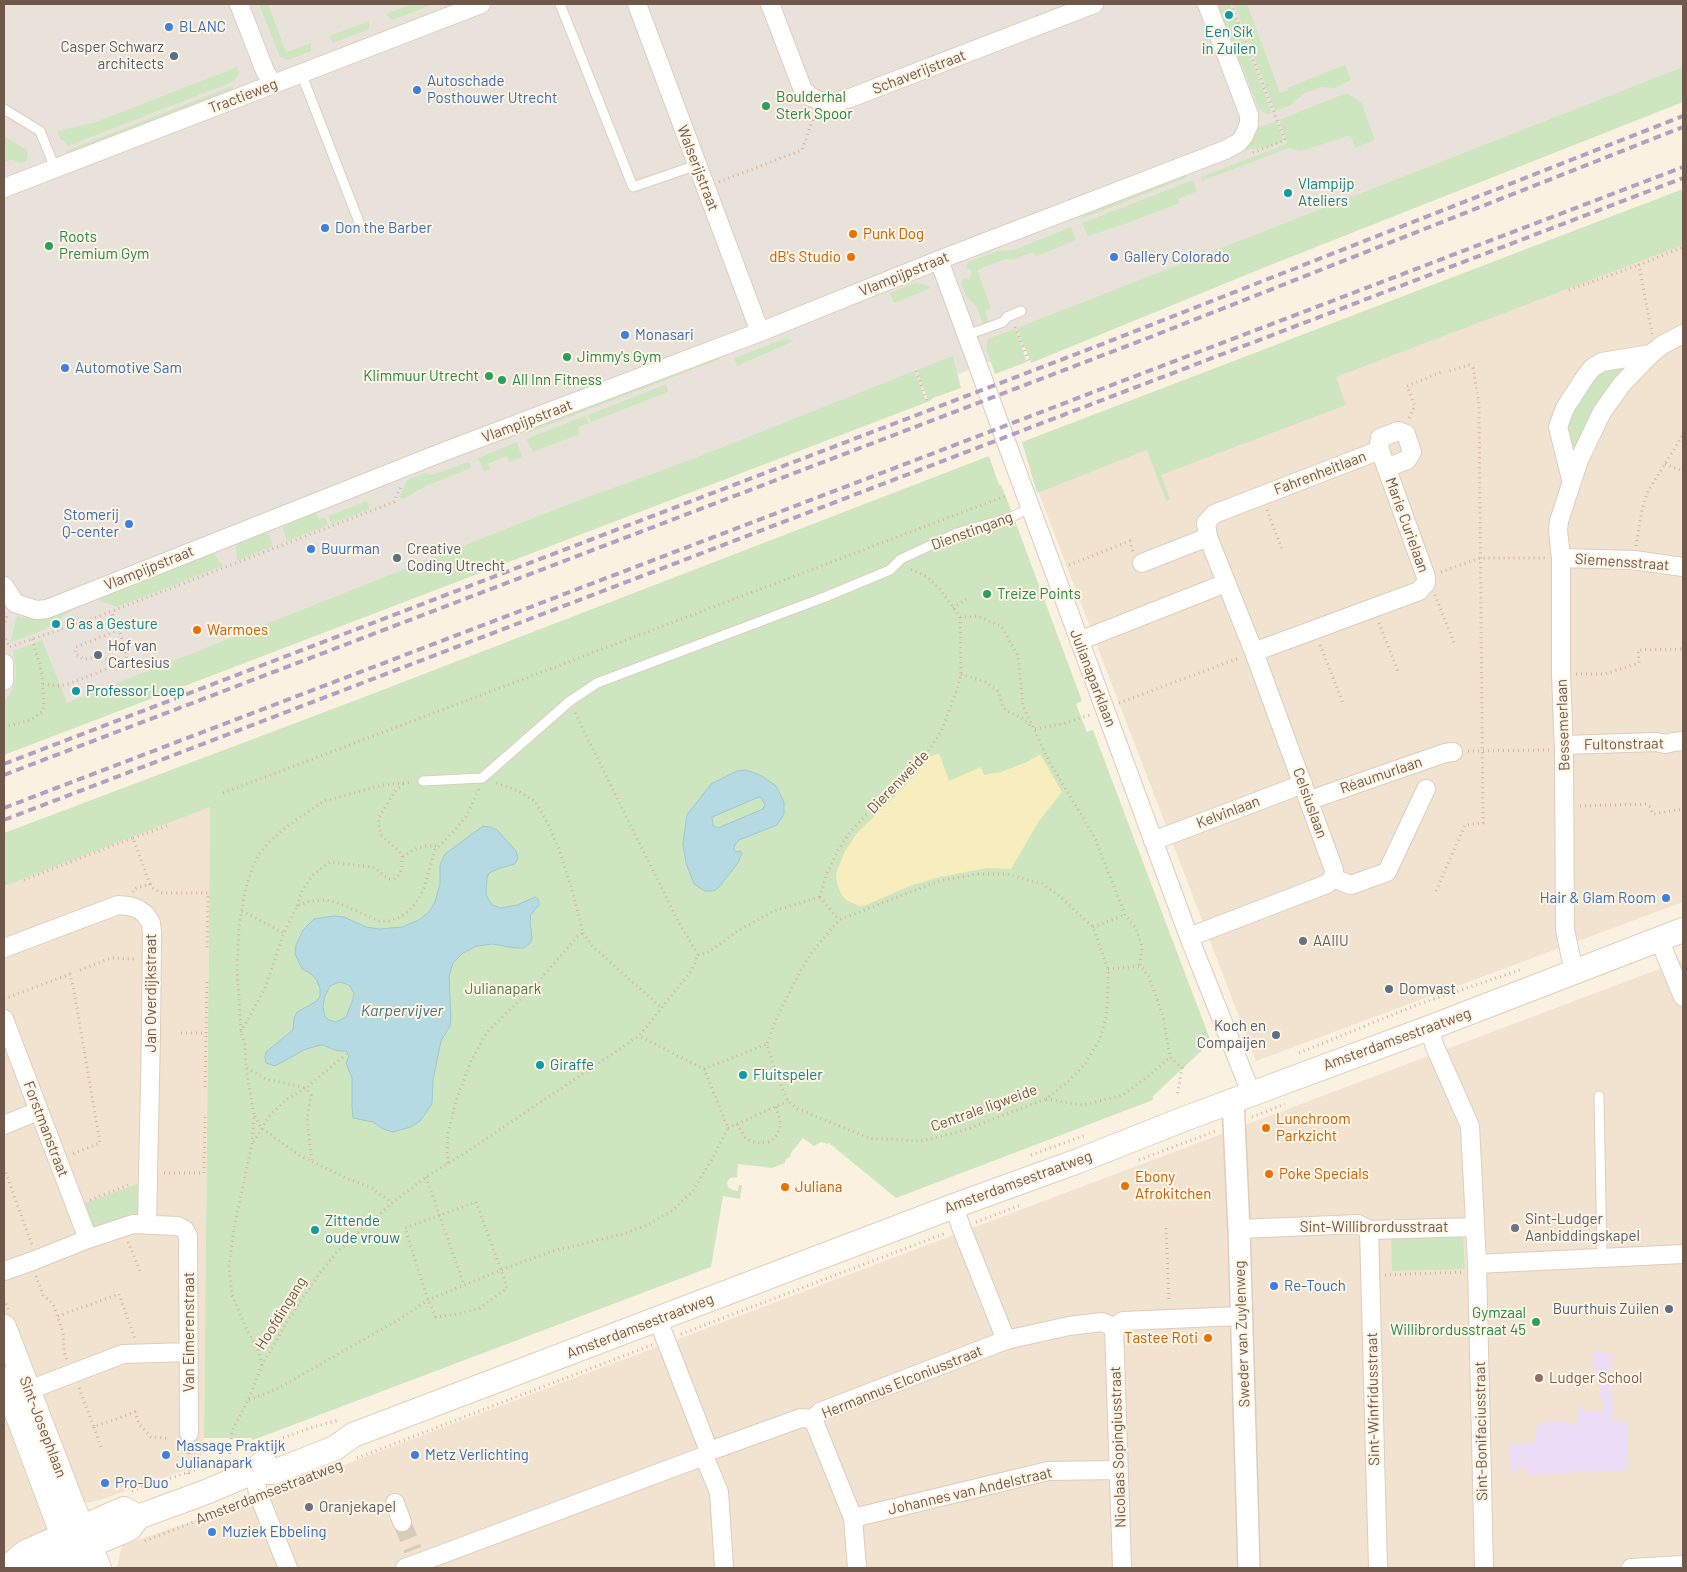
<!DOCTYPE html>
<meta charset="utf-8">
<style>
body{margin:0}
#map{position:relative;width:1687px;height:1572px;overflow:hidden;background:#faf1e0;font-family:Barlow,sans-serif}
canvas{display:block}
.frame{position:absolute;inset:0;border:5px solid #6f5849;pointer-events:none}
</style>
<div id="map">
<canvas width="1687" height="1572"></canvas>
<div class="frame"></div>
</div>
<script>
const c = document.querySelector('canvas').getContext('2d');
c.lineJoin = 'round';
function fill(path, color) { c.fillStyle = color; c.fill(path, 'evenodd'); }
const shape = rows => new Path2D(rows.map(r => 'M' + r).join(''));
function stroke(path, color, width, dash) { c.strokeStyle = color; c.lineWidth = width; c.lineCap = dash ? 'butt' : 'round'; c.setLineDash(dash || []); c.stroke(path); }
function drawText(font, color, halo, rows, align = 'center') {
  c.font = font + ' Barlow,sans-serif'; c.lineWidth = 4; c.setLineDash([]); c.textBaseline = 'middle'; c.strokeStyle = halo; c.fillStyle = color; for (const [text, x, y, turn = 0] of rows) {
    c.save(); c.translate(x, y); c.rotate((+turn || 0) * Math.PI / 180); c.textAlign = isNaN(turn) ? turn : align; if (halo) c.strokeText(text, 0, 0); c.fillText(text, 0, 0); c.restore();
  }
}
fill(shape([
 [1683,239,1683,902,1256,1061,1036,486],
 [210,807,204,1438,200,1465,100,1500,42,1511,62,1568,4,1568,4,879],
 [1683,960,1683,1568,117,1568,122,1545,206,1517]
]), '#f1e3cf');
fill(shape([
 [4,4,1683,4,1683,85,705,475,4,738]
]), '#e9e2db');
fill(shape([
 [1593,1352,1605,1352,1606,1355,1611,1354,1613,1422,1627,1422,1628,1470,1528,1475,1527,1468,1516,1469,1516,1472,1511,1473,1509,1444,1533,1443,1536,1439,1536,1427,1541,1422,1568,1421,1568,1424,1577,1424,1577,1406,1582,1406,1583,1412,1604,1411,1603,1399,1600,1399,1600,1379,1594,1379]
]), '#eeddf6');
fill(shape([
 [259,4,268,4,286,52,311,43,311,51,288,60,280,57],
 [412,4,434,4,392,20,386,14],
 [1217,4,1230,4,1272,113,1266,114,1259,109],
 [1234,4,1247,4,1280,93,1288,90,1287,88,1345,65,1351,80,1335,88,1321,87,1305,93,1289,106,1275,111],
 [369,21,369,29,333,43,329,36],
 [237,67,239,73,236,79,230,83,68,146,63,140,61,140,57,131,93,123],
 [1683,67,1683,102,1263,268,1031,363,1017,328],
 [232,86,234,90,69,155,66,151],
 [1346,93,1361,102,1375,140,1355,148,1351,137,1348,136,1301,151,1289,148,1202,181,1201,177,1286,144,1287,142,1279,120],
 [1276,121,1283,140,1282,142,1269,147,1243,150,1252,140,1259,127],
 [4,136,27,150,28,152,26,162,21,163,11,160,4,162],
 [1184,174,1188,177,1081,219,1082,214],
 [1193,180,1197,191,1178,199,1179,203,1133,221,1088,236,1082,223],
 [1683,189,1683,245,1336,377,1346,405,1161,475,1170,499,1166,501,1147,450,1037,493,1022,442],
 [1071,227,1076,240,1037,256,1033,252,1014,259,1005,259,977,270,991,308,985,311,989,324,983,325,977,307,966,296,961,283,963,278,969,280,972,271,966,268,968,262,997,251,1014,250],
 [915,283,926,285,931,288,894,303,890,293],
 [1015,329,1027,362,995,374,986,349,988,339],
 [787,338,794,341,737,366,734,358],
 [953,356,961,388,933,398,930,401,4,755,4,702,13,689,15,680,16,669,13,651,42,640,67,703,561,507,690,460,914,371,926,400,928,400,917,370],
 [718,357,720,359,528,433,529,428],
 [1627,365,1627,368,1595,410,1574,450,1572,451,1564,426,1599,370],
 [666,384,668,392,591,422,588,415],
 [585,416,589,423,578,427,580,434,533,452,526,439],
 [517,442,522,457,509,462,507,456,488,464,490,469,484,472,478,458],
 [989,456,999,485,1001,485,1008,502,1082,701,1076,704,1087,732,1093,730,1211,1042,1153,1096,1153,1100,896,1198,829,1143,828,1144,821,1142,814,1146,803,1138,790,1154,791,1156,785,1160,785,1163,772,1168,738,1164,737,1177,730,1178,727,1182,728,1187,733,1190,738,1191,739,1185,742,1185,740,1199,723,1196,711,1267,253,1440,251,1438,204,1438,210,807,4,886,4,833,359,699],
 [467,462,470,464,471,468,428,485,403,499,399,497,407,480,425,473,432,475],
 [367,501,370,509,331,524,328,516],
 [316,512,319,519,325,517,328,525,287,541,283,529,284,525],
 [266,533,269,534,273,546,237,561,236,543],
 [213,552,223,566,117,607,95,599],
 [82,603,44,630,10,643,17,616,35,619],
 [142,1182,140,1212,99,1228,91,1225,83,1204],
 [1463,1234,1465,1269,1392,1271,1391,1236]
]), '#cee6c0');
fill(shape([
 [939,753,949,781,981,767,984,775,1001,772,1027,762,1040,754,1062,792,1039,821,1011,869,987,868,939,877,910,886,866,905,859,906,846,900,841,894,837,883,836,874,844,853,857,833,892,799,932,756]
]), '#f8edbc');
const water = shape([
 [746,770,762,776,776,786,784,802,784,814,777,825,739,840,735,845,734,850,736,852,740,851,742,853,738,863,719,887,714,891,705,891,694,884,686,863,683,844,687,815,711,784,737,771,746,770],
 [759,797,762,799,765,805,763,809,718,828,713,826,712,817,759,797],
 [483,826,490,827,497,830,516,851,518,858,515,864,500,868,489,873,487,878,486,895,492,905,501,908,517,905,535,897,539,900,539,905,531,914,530,921,532,939,530,943,524,948,515,948,493,944,477,946,463,953,453,963,449,976,451,1019,450,1026,441,1041,433,1080,432,1104,420,1121,411,1127,393,1132,383,1129,373,1122,353,1118,352,1106,352,1078,346,1063,349,1056,346,1051,338,1051,323,1045,317,1046,306,1049,275,1066,266,1063,265,1057,266,1052,293,1030,294,1018,297,1012,317,1001,320,996,320,988,316,979,311,974,302,969,295,954,296,945,303,930,314,919,333,916,344,917,366,927,380,929,402,927,419,920,429,912,435,902,440,884,440,865,445,854,483,826],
 [340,982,349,985,354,993,353,999,346,1017,336,1022,329,1020,325,1016,323,1007,325,996,330,986,340,982]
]);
fill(water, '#b6dae2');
stroke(water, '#9dc8d3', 1);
stroke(shape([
 [402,1522,413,1550]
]), '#d7cbba', 18, [18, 9]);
const service = shape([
 [560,4,633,187,697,165],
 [301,73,359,222],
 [4,109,40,131,55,168],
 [967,335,1003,322,1007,317,1021,311],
 [423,781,482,778,570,701,597,683,825,597,890,570,901,559,957,533,1012,517,1029,508],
 [1599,1096,1602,1257]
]);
const minor = shape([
 [239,4,265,71,273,85],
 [637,4,760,332],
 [770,4,803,90,811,97,828,104,850,98,1094,4],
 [4,188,481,4],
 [939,260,1189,937,1251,1093],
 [1571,479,1558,427,1565,408,1585,377,1592,368,1602,362,1651,354],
 [1208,537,1206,523,1214,514,1380,450],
 [1561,558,1634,560,1683,567],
 [1142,563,1208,537,1254,652,1334,870,1333,878,1327,884,1189,937],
 [4,586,15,603,36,610,47,609,443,452,760,332,939,260,1225,150,1238,143,1244,136,1249,124,1249,115,1207,4],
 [1079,641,1226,583],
 [1254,652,1419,591,1426,583,1426,577,1380,450,1379,444,1380,438,1398,431,1406,434,1412,452,1407,460,1386,468],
 [4,663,4,681],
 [1564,745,1656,742,1665,744,1673,742,1683,741],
 [1310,800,1445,753,1453,752],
 [1153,841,1303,784],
 [1333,878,1351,885,1387,872,1426,789],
 [1659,939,1683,997],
 [4,948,118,905,129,906,138,909,145,914,151,923,152,933,151,1033,147,1224],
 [1574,972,1565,930,1564,751,1561,674,1561,558,1558,530,1559,521,1579,460,1602,412,1622,384,1651,354,1662,345,1683,334],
 [4,1019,88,1239],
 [1429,1028,1435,1047,1470,1126,1477,1264,1683,1254],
 [4,1125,38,1111],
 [954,1206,961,1227,1006,1340],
 [1239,1229,1358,1224,1369,1230,1475,1227],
 [1369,1230,1378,1568],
 [1477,1264,1484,1568],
 [4,1271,30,1262,88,1239,133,1224,178,1226,185,1230,188,1236,189,1433],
 [658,1320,709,1451],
 [1114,1327,1122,1568],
 [29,1390,123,1354,189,1352],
 [813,1419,853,1518,857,1568],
 [704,1456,719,1492,724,1568],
 [253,1472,259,1496,288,1568],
 [395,1503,402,1522],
 [853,1518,1048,1471,1118,1470],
 [405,1568,704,1456,709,1451,718,1448,801,1418,813,1419,820,1412,1006,1340,1069,1326,1102,1322,1114,1327,1123,1321,1241,1316],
 [1631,1568,1683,1565]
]);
const tertiary = shape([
 [1233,1100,1239,1229,1249,1568]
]);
const secondary = shape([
 [4,1327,72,1504,99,1568],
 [4,1379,75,1568],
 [253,1472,274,1472,335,1448,353,1435,954,1206,1078,1161,1184,1119,1429,1028,1683,930],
 [7,1568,26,1552,124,1509,138,1517],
 [36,1568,124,1531,130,1528,138,1517,206,1492,253,1472,264,1462]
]);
stroke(service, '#ddcdbd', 11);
stroke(minor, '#ddcdbd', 20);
stroke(tertiary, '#ddcdbd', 24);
stroke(secondary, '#e2cfbb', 26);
stroke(shape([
 [1231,4,1285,140,1252,153],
 [719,182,802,150,814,116],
 [1569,290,1639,265],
 [1015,327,1029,362],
 [1652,334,1639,265,1683,247],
 [916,371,927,400],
 [1409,418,1415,406,1407,386,1444,371],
 [1665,464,1683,471],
 [1267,510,1283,552],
 [1636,546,1642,510,1648,491,1683,435],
 [1069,565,1130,541,1133,552],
 [1441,572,1480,558,1545,558],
 [1435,595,1455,645],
 [953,608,966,599],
 [960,617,978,616,1001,626,1018,656,1023,706,1050,763,1094,836,1125,915,1136,928,1142,947,1140,965,1149,977,1163,1016,1170,1057,1182,1068,1177,1097],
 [1379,623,1399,674],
 [4,627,7,615],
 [119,630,76,647,75,652,77,655,83,659,97,657,122,662],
 [4,634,9,647,94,618,394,502,401,486],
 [1320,645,1343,703],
 [961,674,985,682,998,691,1003,707,1007,711,1022,718,1032,727],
 [1576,674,1605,674,1639,663,1638,650,1683,649],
 [43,684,59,686,68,684,117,665,126,659,127,656,121,635,111,611],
 [1119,703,1239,658],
 [575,713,679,923,698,955],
 [4,727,31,720,42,712,44,705,42,674,32,638],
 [1035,729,1062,724,1090,715],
 [1468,751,1549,750],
 [223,793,1008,495],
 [1580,806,1646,804,1650,807,1653,814,1683,809],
 [133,838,167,826],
 [403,857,411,851,418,848,426,846,438,846],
 [978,874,1006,874,1042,884,1057,894,1093,927,1108,969,1108,994,1106,1017,1100,1039,1085,1064,1070,1080,1046,1099,962,1131,921,1141,869,1138,798,1109,788,1101,777,1077,767,1044,776,1019,801,970,813,951,839,920,939,881,978,874],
 [24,880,133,838,150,884,134,889,133,892],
 [150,884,151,887,161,893,208,893,207,948],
 [4,887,7,886],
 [1436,891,1465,825,1483,823,1479,404,1473,368,1469,365,1449,371],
 [820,897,827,873,838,850,851,831,868,813,924,757,941,732,957,690,961,674,960,617,939,588,926,576,908,568],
 [820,897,839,920],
 [297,906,302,891,313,875,330,862,373,867,389,879,394,879,399,875,402,868,402,854,381,835,379,827,379,817,396,790,406,782],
 [242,911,284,933],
 [1093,927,1125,915],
 [583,933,593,947,662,1008],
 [698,955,707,953,739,930,774,911,820,897],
 [1108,969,1140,966],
 [80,970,111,958,135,959],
 [4,999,70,974,74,991,100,1143,72,1154],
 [241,1032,265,988,284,933,297,906,310,901,324,900,336,902,379,921,389,921,400,917,409,911,418,900,424,888,435,850,455,830,467,815,479,789],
 [181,1033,206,1033,207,978],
 [1299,1053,1419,1004,1523,969],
 [247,1068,266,1079,306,1088,346,1054],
 [704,1069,767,1044],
 [205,1087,206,1033],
 [1046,1099,1083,1105,1123,1095,1150,1075,1170,1057],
 [255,1116,261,1128,299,1155,346,1178,372,1188,392,1203],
 [1252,1117,1285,1104],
 [737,1124,745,1137,749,1140,756,1143,769,1142,775,1138,780,1128,780,1121,776,1106],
 [728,1128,788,1101],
 [254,1142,269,1116,287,1099,306,1088,311,1095,307,1119,312,1161],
 [1031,1155,1086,1135],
 [1139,1160,1218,1130],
 [448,1163,447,1152,448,1133,456,1101,471,1061,487,1032,537,983,577,937,583,933,572,890,559,849,548,824,535,801,514,789,493,782],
 [4,1168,32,1245],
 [164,1173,204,1173,205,1117],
 [426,1177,464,1285],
 [90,1200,131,1184],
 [476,1202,501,1270,507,1288,480,1308,458,1314,436,1317,428,1300,405,1228,476,1202],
 [976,1222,1021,1205],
 [1166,1228,1169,1303],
 [128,1242,140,1271],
 [1385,1275,1462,1272],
 [36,1276,43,1295,53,1304,63,1332,64,1352,67,1359],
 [4,1299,8,1309],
 [58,1316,119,1294,135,1339],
 [681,1334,946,1233],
 [262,1365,258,1350,246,1328,232,1295,229,1266,234,1228,252,1144,254,1115,246,1068,245,1045,241,1032,237,968,239,926,245,892,252,868,259,854,271,840,289,825,324,801,383,785,413,782],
 [79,1388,94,1427,135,1412,139,1424,151,1437,167,1438],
 [249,1400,277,1389,403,1317,428,1300,501,1270,553,1251,623,1234,647,1225,673,1210,692,1192,711,1161,728,1128,704,1069,639,1036],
 [94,1427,101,1447],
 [269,1443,313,1427,339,1420],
 [357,1458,652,1345],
 [229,1459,232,1431,248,1400,262,1365,287,1322,317,1277,336,1253,392,1203,426,1177,468,1151,639,1036,692,970,698,955],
 [188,1474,189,1449],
 [132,1491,228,1459],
 [145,1541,244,1502]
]), '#d2b49d', 3, [1, 4]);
stroke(service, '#fff', 9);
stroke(minor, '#fff', 18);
stroke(tertiary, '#fff', 21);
stroke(secondary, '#fff', 24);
stroke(shape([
 [4,764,1105,343,1683,116],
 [4,775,1148,338,1683,127],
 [4,808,1683,167],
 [4,820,1683,178]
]), '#b3a0c1', 4, [8, 5]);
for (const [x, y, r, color] of [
 [1229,15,5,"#0f9aa8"],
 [169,27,5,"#3f7fe0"],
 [174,56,5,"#5c6f8a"],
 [417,90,5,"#3f7fe0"],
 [766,106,5,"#2e9e5b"],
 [1288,193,5,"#0f9aa8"],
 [325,228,5,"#3f7fe0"],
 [853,234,5,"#e8710a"],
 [49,246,5,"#2e9e5b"],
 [851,257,5,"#e8710a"],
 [1114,257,5,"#3f7fe0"],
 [625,335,5,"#3f7fe0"],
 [567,357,5,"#2e9e5b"],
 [65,368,5,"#3f7fe0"],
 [489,376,5,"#2e9e5b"],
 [502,380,5,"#2e9e5b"],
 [129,524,5,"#3f7fe0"],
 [311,549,5,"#3f7fe0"],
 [397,558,5,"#5c6f8a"],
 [987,594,5,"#2e9e5b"],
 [56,624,5,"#0f9aa8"],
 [197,630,5,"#e8710a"],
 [98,655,5,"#5c6f8a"],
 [76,691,5,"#0f9aa8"],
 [1666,898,5,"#3f7fe0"],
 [1303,941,5,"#6b7280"],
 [1389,989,5,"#5c6f8a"],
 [1276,1035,5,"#5c6f8a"],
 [540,1065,5,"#0f9aa8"],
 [743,1075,5,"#0f9aa8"],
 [1266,1128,5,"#e8710a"],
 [1269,1174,5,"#e8710a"],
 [1125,1186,5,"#e8710a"],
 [785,1187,5,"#e8710a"],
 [1515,1228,5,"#6b7280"],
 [315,1230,5,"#0f9aa8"],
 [1274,1286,5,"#3f7fe0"],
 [1669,1309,5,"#5c6f8a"],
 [1536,1322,5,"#2e9e5b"],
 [1208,1338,5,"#e8710a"],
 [1539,1378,5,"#8d6e63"],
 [166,1455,5,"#3f7fe0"],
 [415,1455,5,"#3f7fe0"],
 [105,1483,5,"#3f7fe0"],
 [309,1507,5,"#6b7280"],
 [212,1532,5,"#3f7fe0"]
]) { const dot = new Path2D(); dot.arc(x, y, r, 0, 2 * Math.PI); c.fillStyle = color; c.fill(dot); stroke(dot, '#fef5e5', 2); }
drawText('15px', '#366cbe', '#fef5e5', [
 ["BLANC",179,27],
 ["Autoschade",427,81],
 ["Posthouwer Utrecht",427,98],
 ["Don the Barber",335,228],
 ["Gallery Colorado",1124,257],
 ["Monasari",635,335],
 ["Automotive Sam",75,368],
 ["Stomerij",119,515,"right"],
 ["Q-center",119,532,"right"],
 ["Buurman",321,549],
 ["Hair & Glam Room",1656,898,"right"],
 ["Re-Touch",1284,1286],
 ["Massage Praktijk",176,1446],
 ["Julianapark",176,1463],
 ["Metz Verlichting",425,1455],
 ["Pro-Duo",115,1483],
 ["Muziek Ebbeling",222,1532]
], 'left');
drawText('15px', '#0d838f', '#fef5e5', [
 ["Een Sik",1229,32,"center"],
 ["in Zuilen",1229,49,"center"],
 ["Vlampijp",1298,184],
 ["Ateliers",1298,201],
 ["G as a Gesture",66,624],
 ["Professor Loep",86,691],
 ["Giraffe",550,1065],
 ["Fluitspeler",753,1075],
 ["Zittende",325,1221],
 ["oude vrouw",325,1238]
], 'left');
drawText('15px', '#4e5e75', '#fef5e5', [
 ["Casper Schwarz",164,47],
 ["architects",164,64],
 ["Creative",407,549,"left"],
 ["Coding Utrecht",407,566,"left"],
 ["Hof van",108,646,"left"],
 ["Cartesius",108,663,"left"],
 ["Domvast",1399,989,"left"],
 ["Koch en",1266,1026],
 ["Compaijen",1266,1043],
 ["Buurthuis Zuilen",1659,1309]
], 'right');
drawText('15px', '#6f5849', '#fef5e5', [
 ["Schaverijstraat",919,72,-21],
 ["Tractieweg",243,96,-21],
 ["Walserijstraat",698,168,69],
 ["Vlampijpstraat",904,274,-22],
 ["Vlampijpstraat",527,421,-21],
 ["Fahrenheitlaan",1320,473,-21],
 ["Marie Curielaan",1407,525,70],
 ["Dienstingang",972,531,-20],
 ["Siemensstraat",1622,562,4],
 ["Vlampijpstraat",149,568,-22],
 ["Julianaparklaan",1093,678,69],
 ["Bessemerlaan",1563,725,-92],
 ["Fultonstraat",1624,744,-1],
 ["Réaumurlaan",1381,775,-19],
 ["Dierenweide",898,782,-46],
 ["Celsiuslaan",1310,803,70],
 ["Kelvinlaan",1228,812,-21],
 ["Jan Overdijkstraat",151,993,-90],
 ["Amsterdamsestraatweg",1397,1039,-20],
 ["Centrale ligweide",984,1108,-20],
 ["Forstmanstraat",46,1129,69],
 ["Amsterdamsestraatweg",1018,1182,-20],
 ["Sint-Willibrordusstraat",1374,1227],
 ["Hoofdingang",281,1313,-58],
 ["Amsterdamsestraatweg",640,1326,-21],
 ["Van Eimerenstraat",189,1332,-90],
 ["Sweder van Zuylenweg",1242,1334,-92],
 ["Hermannus Elconiusstraat",902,1382,-22],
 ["Sint-Winfridusstraat",1373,1399,-91],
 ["Sint-Josephlaan",43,1427,69],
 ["Sint-Bonifaciusstraat",1481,1431,-91],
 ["Nicolaas Sopingiusstraat",1118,1447,-92],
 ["Johannes van Andelstraat",970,1491,-13],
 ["Amsterdamsestraatweg",269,1492,-21]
]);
drawText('15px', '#27864d', '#fef5e5', [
 ["Boulderhal",776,97],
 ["Sterk Spoor",776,114],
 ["Roots",59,237],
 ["Premium Gym",59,254],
 ["Jimmy's Gym",577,357],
 ["Klimmuur Utrecht",479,376,"right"],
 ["All Inn Fitness",512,380],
 ["Treize Points",997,594],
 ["Gymzaal",1526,1313,"right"],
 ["Willibrordusstraat 45",1526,1330,"right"]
], 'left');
drawText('15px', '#c56008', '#fef5e5', [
 ["Punk Dog",863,234],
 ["dB's Studio",841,257,"right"],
 ["Warmoes",207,630],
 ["Lunchroom",1276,1119],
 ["Parkzicht",1276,1136],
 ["Poke Specials",1279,1174],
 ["Ebony",1135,1177],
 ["Afrokitchen",1135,1194],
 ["Juliana",795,1187],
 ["Tastee Roti",1198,1338,"right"]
], 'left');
drawText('15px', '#5b616d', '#fef5e5', [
 ["AAIIU",1313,941],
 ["Sint-Ludger",1525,1219],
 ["Aanbiddingskapel",1525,1236],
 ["Oranjekapel",319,1507]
], 'left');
drawText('15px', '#537a45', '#fef5e5', [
 ["Julianapark",503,989]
]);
drawText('15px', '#785e54', '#fef5e5', [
 ["Ludger School",1549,1378]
], 'left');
drawText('italic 16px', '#457481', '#fef5e5', [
 ["Karpervijver",402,1011]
]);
</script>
